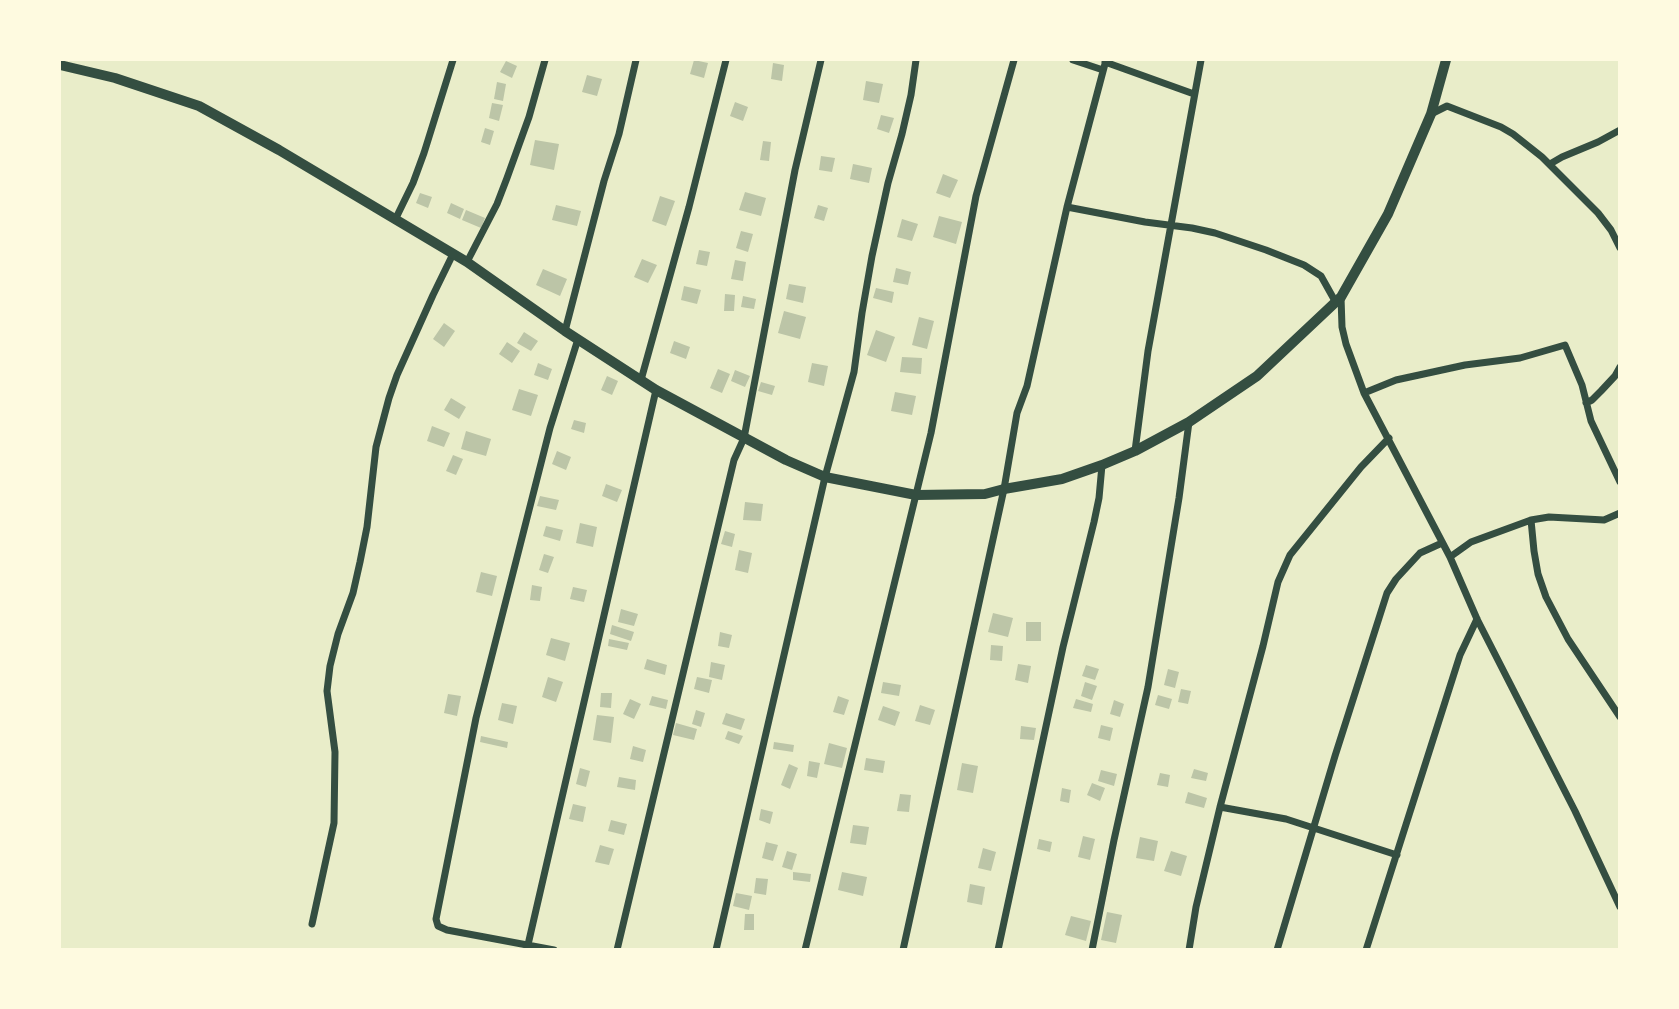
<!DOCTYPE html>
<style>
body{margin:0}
#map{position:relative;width:1679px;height:1009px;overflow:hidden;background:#e9edc9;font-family:"Alegreya Sans",sans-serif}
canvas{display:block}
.frame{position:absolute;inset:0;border:61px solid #fefae0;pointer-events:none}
</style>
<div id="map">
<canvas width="1679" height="1009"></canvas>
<div class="frame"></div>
</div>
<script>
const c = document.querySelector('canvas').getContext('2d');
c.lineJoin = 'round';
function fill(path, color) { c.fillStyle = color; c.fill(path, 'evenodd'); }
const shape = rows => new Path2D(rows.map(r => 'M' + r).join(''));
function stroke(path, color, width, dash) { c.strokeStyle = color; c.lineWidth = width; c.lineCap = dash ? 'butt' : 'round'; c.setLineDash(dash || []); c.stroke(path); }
fill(shape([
 [694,60,708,63,704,78,690,74],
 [506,61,517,66,512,78,500,72],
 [773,63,784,65,782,81,771,79],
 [587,75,602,79,597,96,582,92],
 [866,81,883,84,879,103,863,100],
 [497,82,506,84,503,101,494,99],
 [735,102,748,107,743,121,730,116],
 [492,103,503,105,499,121,489,118],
 [881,115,894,118,889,133,877,129],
 [485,128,494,131,490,145,481,142],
 [535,140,559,144,554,170,530,165],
 [763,141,771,142,769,161,760,160],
 [821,156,835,158,832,172,819,170],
 [853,164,872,168,869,183,850,179],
 [943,174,958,180,950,198,936,193],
 [745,192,766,198,761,216,739,210],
 [420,193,432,197,428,208,416,203],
 [660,196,675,201,666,226,652,221],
 [451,203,464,209,460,219,447,213],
 [556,205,581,211,577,226,552,220],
 [818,205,828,208,824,221,814,218],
 [466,210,485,218,481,228,462,220],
 [939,216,962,222,956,244,933,237],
 [902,219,918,224,912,241,897,237],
 [741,231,753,234,748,252,736,248],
 [699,250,710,252,707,266,696,264],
 [642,259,657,265,648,283,634,277],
 [735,260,746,262,743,281,731,279],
 [896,268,911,272,908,285,893,282],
 [543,269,567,279,560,296,536,285],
 [789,284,806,287,803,303,786,299],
 [684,286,701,290,697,304,681,300],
 [876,288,894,292,892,303,873,298],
 [725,294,735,295,734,311,724,311],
 [743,296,756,299,754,309,741,307],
 [784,311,806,317,800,339,778,333],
 [919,317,934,321,927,349,912,345],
 [444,323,455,331,444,347,433,339],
 [876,330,895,337,886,362,867,355],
 [524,332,538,341,531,351,517,343],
 [674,341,690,347,686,359,670,353],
 [507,342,520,351,512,363,499,354],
 [902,357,922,358,921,374,900,372],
 [538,363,552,369,548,380,534,375],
 [812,363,828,366,824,386,808,382],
 [718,369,730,374,722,393,710,388],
 [735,370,750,376,745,387,731,381],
 [607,376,618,381,612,395,601,390],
 [761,382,775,386,772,395,758,391],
 [519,389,538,395,531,416,512,410],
 [895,392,916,396,912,415,891,411],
 [451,398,466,407,459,419,444,410],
 [574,420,586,423,584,433,571,429],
 [432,426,450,433,444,447,427,441],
 [466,431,491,439,486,456,461,449],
 [557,451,571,457,566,470,552,464],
 [453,455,463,459,456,475,446,471],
 [606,484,622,490,617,502,602,496],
 [540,496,559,500,556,510,537,506],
 [745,502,763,504,761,521,743,520],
 [580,523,597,527,593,547,576,543],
 [546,526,563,530,560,541,543,536],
 [725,531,735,534,732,547,721,544],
 [739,550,752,553,748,573,735,570],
 [544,554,554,557,548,573,539,570],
 [481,572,497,576,492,596,476,592],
 [532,585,542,587,540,601,530,600],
 [573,587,587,590,584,602,570,599],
 [621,609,638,614,634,626,618,622],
 [993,613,1013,618,1008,637,988,632],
 [1026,622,1041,622,1041,641,1026,641],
 [612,625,634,632,631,641,610,634],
 [720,632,732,635,729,648,718,646],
 [551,638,570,643,565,661,546,655],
 [609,639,629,643,627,650,608,646],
 [991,645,1003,646,1002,661,990,660],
 [647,659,667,665,665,675,644,669],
 [711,662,725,665,722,680,709,677],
 [1018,664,1031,666,1028,683,1015,680],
 [1086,665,1099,669,1095,680,1082,676],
 [1168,669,1179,672,1175,688,1164,685],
 [548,677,563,682,556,702,542,697],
 [697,677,712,680,709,693,694,689],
 [883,682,901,685,899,696,881,693],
 [1085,682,1097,686,1092,700,1081,696],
 [1181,689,1191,691,1188,704,1178,702],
 [601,693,612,693,611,708,600,707],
 [448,694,461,696,457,716,444,713],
 [1158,695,1172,699,1169,709,1155,705],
 [652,696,668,700,666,709,649,705],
 [838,696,849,700,844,715,833,712],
 [630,699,641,704,634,719,623,714],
 [1076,699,1093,704,1091,712,1073,708],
 [1114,700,1124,704,1120,717,1110,714],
 [502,703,517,706,513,724,498,720],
 [920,705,935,710,930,725,915,721],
 [883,706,900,712,895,726,878,720],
 [696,710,705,713,701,727,692,724],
 [726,713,745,719,741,730,722,724],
 [597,715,614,717,611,743,593,740],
 [676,723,697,729,694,740,673,735],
 [1101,725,1113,728,1110,741,1098,738],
 [1021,726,1036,728,1034,740,1020,739],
 [728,731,743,736,739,744,725,739],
 [481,736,508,742,507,748,480,742],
 [774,742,794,745,793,752,773,749],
 [829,743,847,748,842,768,824,764],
 [633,746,646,750,643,762,630,759],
 [866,758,885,761,883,773,864,770],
 [809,761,820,763,817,778,807,776],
 [962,763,978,766,973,793,957,790],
 [789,764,798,768,790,789,781,785],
 [580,768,590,771,586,787,576,784],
 [1194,769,1208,773,1206,781,1191,778],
 [1101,770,1117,774,1114,786,1098,781],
 [1160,773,1170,775,1168,787,1157,785],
 [619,777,636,780,635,790,617,787],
 [1092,783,1105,788,1100,801,1087,795],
 [1062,788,1071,790,1069,803,1060,801],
 [1188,792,1207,798,1204,808,1185,803],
 [900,794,911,795,909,812,897,811],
 [573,804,586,807,583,822,569,819],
 [761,809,773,812,770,824,759,820],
 [611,820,627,824,624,835,608,831],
 [853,825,869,827,866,845,850,843],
 [1083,836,1095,839,1090,860,1078,857],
 [1140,837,1158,841,1154,861,1136,858],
 [1039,839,1052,842,1050,852,1037,849],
 [766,842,778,845,773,861,762,858],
 [600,845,614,849,609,865,595,862],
 [983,848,996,852,991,871,978,868],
 [787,851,797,854,792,870,782,867],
 [1171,851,1187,856,1181,876,1164,871],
 [793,872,811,874,810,882,793,880],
 [842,872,867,877,863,896,838,890],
 [756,878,768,879,766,895,754,893],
 [970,884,985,887,982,905,967,902],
 [736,893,752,896,749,910,733,906],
 [1107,912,1122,915,1116,943,1101,940],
 [745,914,754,914,754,930,744,930],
 [1071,916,1091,921,1086,941,1065,935]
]), '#bcc5a7');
stroke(shape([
 [1073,60,1103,70],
 [1105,62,1194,94],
 [1431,114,1447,106,1501,127,1513,134,1542,157,1598,213,1611,230,1620,248],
 [1550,164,1562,157,1598,142,1620,130],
 [1067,207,1145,222,1192,228,1215,233,1266,250,1304,265,1321,276,1335,301],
 [395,220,413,183,424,153,453,60],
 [467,262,497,204,507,178,529,117,545,60],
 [1341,297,1342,327,1346,344,1364,393,1450,557,1477,619,1575,811,1620,907],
 [565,331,604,181,619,134,636,60],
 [641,380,689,207,726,60],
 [1364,393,1396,380,1465,365,1520,358,1565,345,1582,385,1591,421,1620,482],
 [1586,403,1592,400,1601,391,1615,376,1620,367],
 [1135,451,1148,351,1201,60],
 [1531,520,1534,551,1538,574,1546,597,1568,639,1620,717],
 [1450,557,1471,542,1531,520,1549,517,1604,520,1620,513],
 [1220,807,1286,819,1397,855],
 [312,924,334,823,335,752,327,691,330,666,338,634,353,593,360,562,367,527,376,447,389,398,397,375,433,295,453,254],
 [527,949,656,390],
 [554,950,447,930,438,926,436,919,476,718,550,428,578,339],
 [617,950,734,460,744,438,795,170,821,60],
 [716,950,825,477,854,372,862,313,872,256,888,183,902,134,911,95,916,60],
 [805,950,931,433,976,196,1014,60],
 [903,950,1004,489,1017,413,1027,386,1067,207,1106,60],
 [998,950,1063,647,1094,522,1099,498,1102,465],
 [1092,950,1114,840,1148,687,1179,498,1189,422],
 [1189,950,1196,907,1220,807,1263,646,1278,582,1290,555,1361,467,1389,438],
 [1277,950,1335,756,1387,593,1396,579,1420,553,1442,543],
 [1366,950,1460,655,1477,619]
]), '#344e41', 7);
stroke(shape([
 [60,65,115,78,199,106,279,150,467,262,565,331,656,390,786,460,825,477,916,495,985,494,1004,489,1062,479,1102,465,1135,451,1189,422,1257,376,1341,297,1388,214,1431,114,1446,60]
]), '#344e41', 10);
</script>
